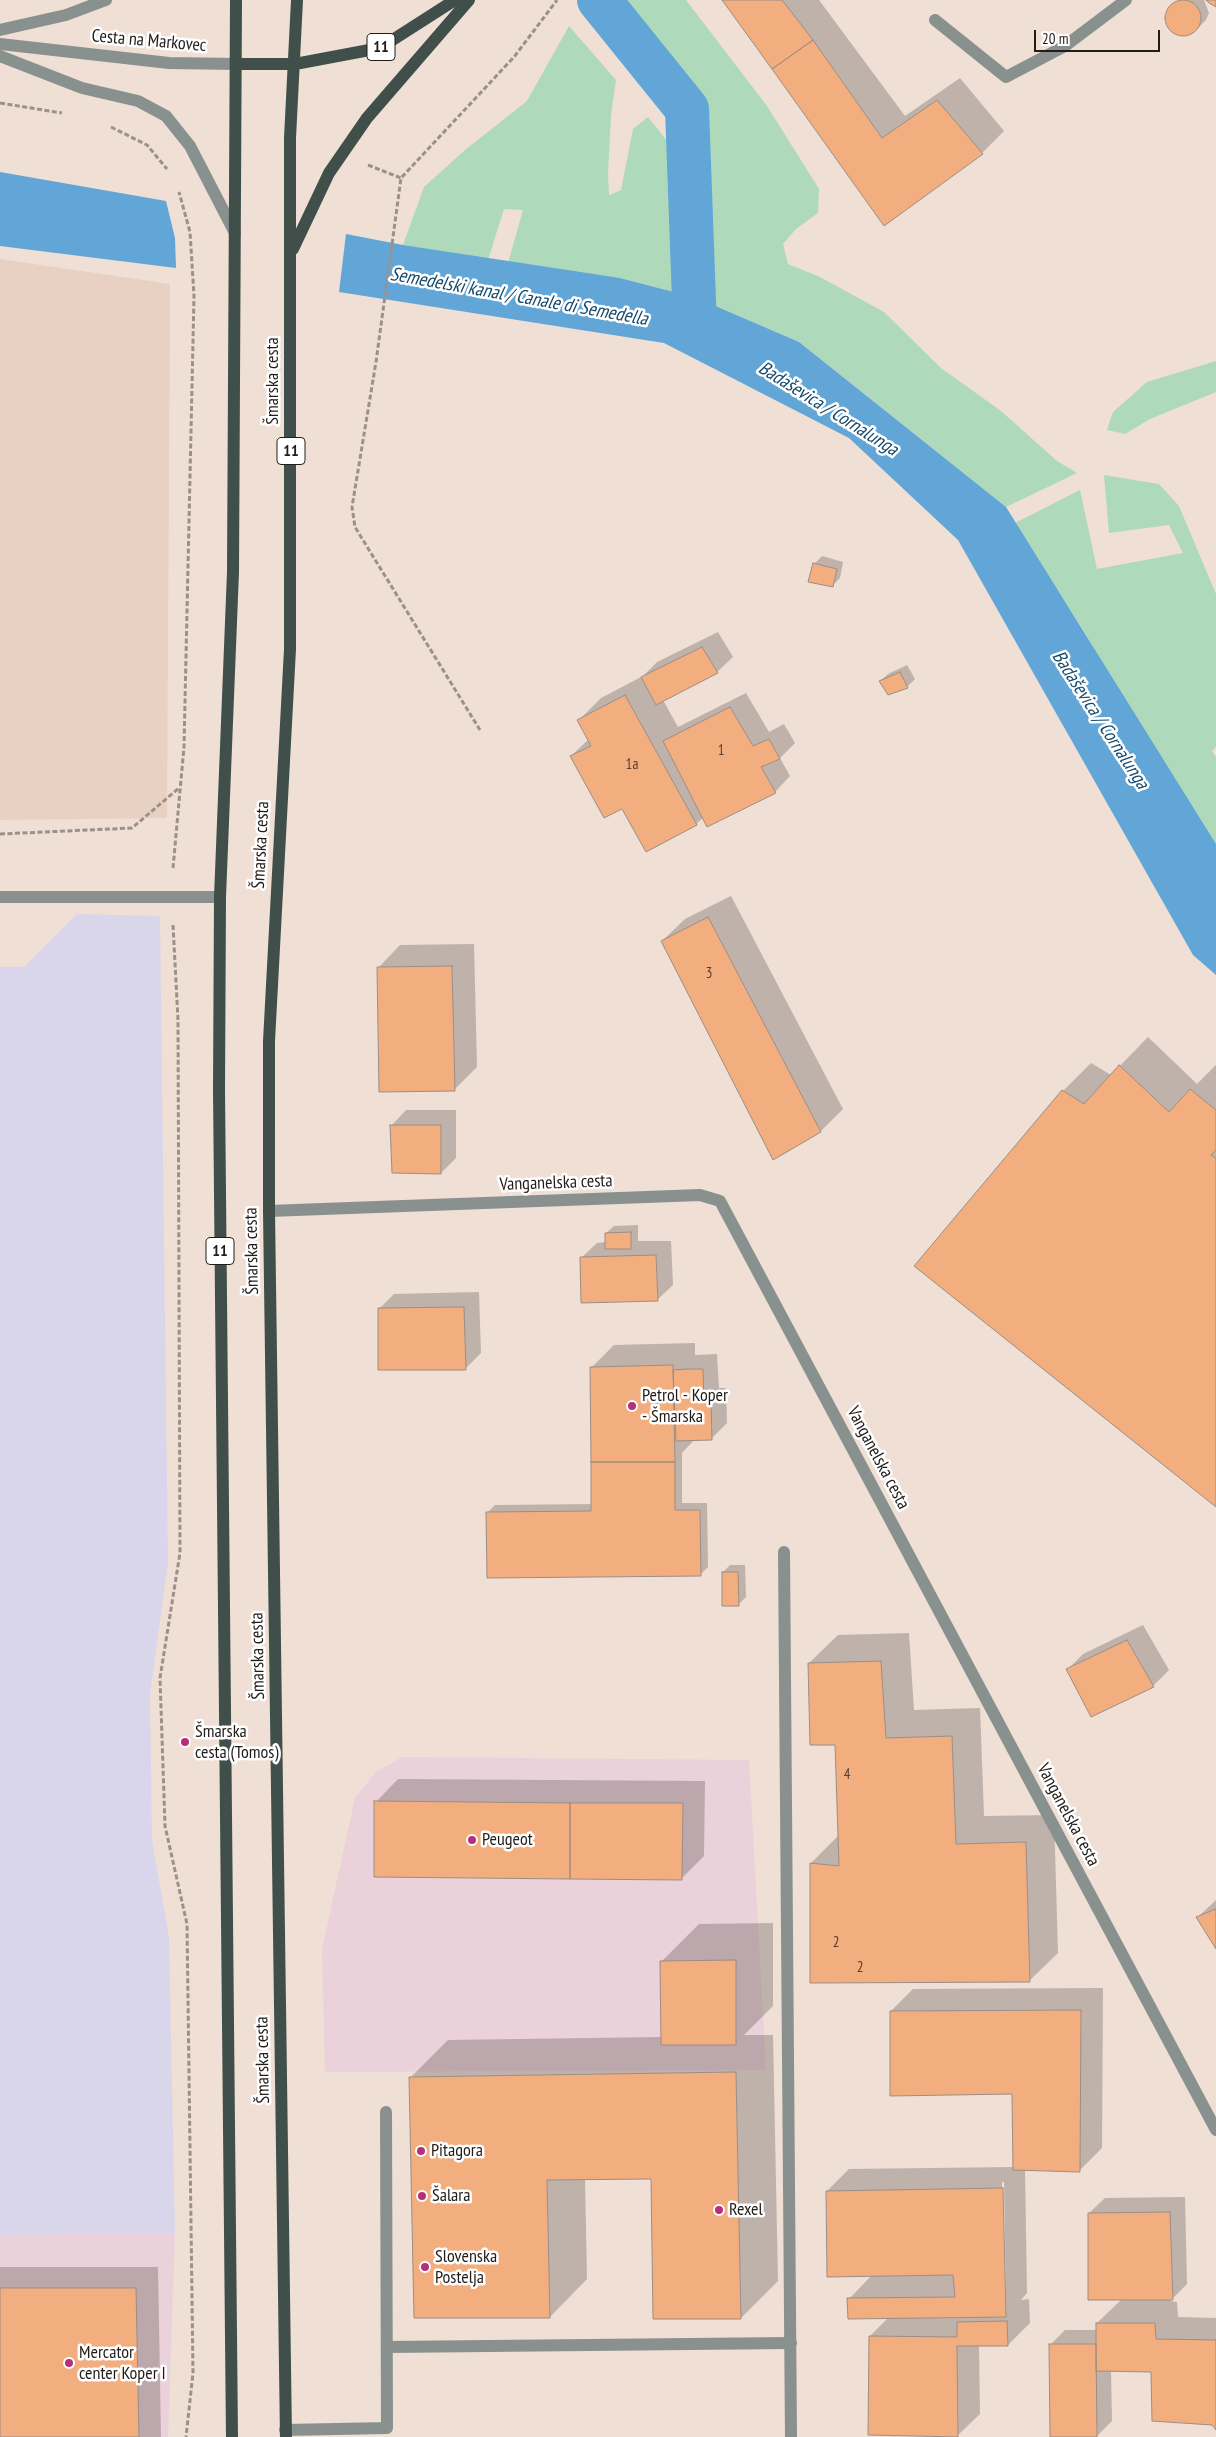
<!DOCTYPE html>
<meta charset="utf-8">
<style>
body{margin:0}
#map{position:relative;width:1216px;height:2437px;overflow:hidden;background:#efdfd5;font-family:"PT Sans Narrow",sans-serif}
canvas{display:block}
.scale{position:absolute;left:1034px;top:30px;width:126px;height:22px;box-sizing:border-box;border:2px solid #221c19;border-top:0;padding-left:6px;font-size:15px;line-height:18px;white-space:nowrap;color:#221c19;-webkit-text-stroke:4px #fff;paint-order:stroke}
</style>
<div id="map">
<canvas width="1216" height="2437"></canvas>
<div class="scale">20 m</div>
</div>
<script>
const c = document.querySelector('canvas').getContext('2d');
c.lineJoin = 'round';
function fill(path, color) { c.fillStyle = color; c.fill(path, 'evenodd'); }
const shape = rows => new Path2D(rows.map(r => 'M' + r).join(''));
function stroke(path, color, width, dash) { c.strokeStyle = color; c.lineWidth = width; c.lineCap = dash ? 'butt' : 'round'; c.setLineDash(dash || []); c.stroke(path); }
function drawText(font, color, halo, rows, align = 'center') {
  c.font = font + ' "PT Sans Narrow",sans-serif'; c.lineWidth = 5; c.setLineDash([]); c.textBaseline = 'middle'; c.strokeStyle = halo; c.fillStyle = color; for (const [text, x, y, turn = 0] of rows) {
    c.save(); c.translate(x, y); c.rotate((+turn || 0) * Math.PI / 180); c.textAlign = isNaN(turn) ? turn : align; if (halo) c.strokeText(text, 0, 0); c.fillText(text, 0, 0); c.restore();
  }
}
fill(shape([
 [402,1757,749,1760,766,2070,325,2072,322,1949,355,1798,375,1773],
 [175,2233,168,2437,0,2437,0,2235]
]), '#ebd1d9');
fill(shape([
 [0,259,170,284,167,818,0,820]
]), '#e8d1c3');
fill(shape([
 [77,914,160,916,168,1563,150,1694,152,1840,169,1937,175,2233,0,2235,0,967,24,967]
]), '#d9d6ec');
fill(shape([
 [616,0,686,0,767,106,819,189,818,213,796,229,783,244,788,264,820,277,884,312,941,368,1001,411,1057,461,1077,473,1006,507,799,342,697,298,620,278,508,263,523,210,504,209,488,260,403,245,424,187,465,150,527,101,569,26,616,80,611,115,608,173,609,195,621,190,633,129,648,117,675,151,693,151,705,145,710,126,693,94],
 [1216,361,1216,392,1150,419,1125,434,1107,430,1113,412,1147,382],
 [1104,475,1159,484,1179,506,1216,594,1216,747,1212,751,1216,757,1216,859,1082,628,1013,524,1080,490,1097,569,1183,553,1169,525,1109,533]
]), '#aedabb');
fill(shape([
 [0,172,166,201,175,238,176,268,0,246],
 [346,234,403,245,620,278,697,298,799,342,1006,507,1216,844,1216,975,1193,955,958,540,849,438,664,343,339,292]
]), '#61a6d7');
fill(shape([
 [724,0,819,0,905,116,960,78,1004,131,982,153,884,224],
 [1178,0,1204,0,1209,13,1206,20,1192,34,1171,30,1165,19,1167,12],
 [822,556,843,562,840,578,832,586,814,564],
 [718,632,733,657,717,672,663,700,678,727,746,693,769,732,784,724,795,743,780,758,790,776,775,792,704,817,696,824,646,850,623,807,571,756,589,739,579,720,601,698,643,676,657,662],
 [907,665,915,679,907,687,880,681,888,674],
 [731,896,843,1109,821,1131,662,941,685,919],
 [474,944,477,1067,454,1090,378,968,400,945],
 [1148,1037,1197,1084,1216,1065,1216,1506,1063,1091,1091,1063,1111,1075],
 [406,1110,456,1110,456,1158,441,1173,391,1126],
 [638,1225,638,1241,671,1241,673,1285,657,1300,581,1258,597,1243,606,1242,606,1233,614,1226],
 [479,1292,481,1353,465,1369,379,1309,394,1294],
 [695,1343,695,1355,717,1354,719,1388,726,1388,727,1423,711,1439,695,1439,682,1453,682,1503,707,1503,708,1567,700,1575,488,1512,495,1505,593,1504,591,1368,614,1345],
 [730,1565,745,1565,746,1597,738,1605,723,1572],
 [1143,1625,1169,1670,1153,1686,1092,1715,1068,1669,1083,1654],
 [909,1633,914,1710,980,1708,984,1816,1054,1815,1058,1953,1029,1981,811,1863,839,1835,836,1744,809,1663,838,1635],
 [398,1779,705,1781,704,1856,682,1878,376,1802],
 [1216,1900,1216,1946,1198,1917],
 [773,1923,773,2006,744,2035,773,2035,778,2281,741,2318,653,2177,585,2178,587,2279,550,2317,410,2078,448,2040,662,2037,662,1961,699,1924],
 [1103,1988,1102,2148,1080,2170,1025,2169,1027,2293,1021,2300,1029,2299,1030,2323,1008,2345,979,2345,980,2414,957,2436,870,2336,889,2317,849,2299,872,2275,827,2191,849,2169,1014,2167,1013,2093,891,2011,913,1989],
 [1002,2182,1004,2182,1006,2296,1004,2296],
 [1185,2197,1187,2284,1170,2301,1177,2302,1178,2317,1216,2318,1216,2427,1152,2370,1111,2370,1112,2421,1097,2436,1052,2437,1050,2345,1065,2330,1097,2330,1097,2323,1122,2299,1089,2213,1105,2198],
 [0,2267,158,2267,161,2437,0,2437]
]), '#0003');
stroke(shape([
 [599,0,687,109,695,328,719,343]
]), '#61a6d7', 44);
const building = shape([
 '1165 18a18 18 0 1 1 36 0a18 18 0 1 1-36 0Z',
 [722,0,782,0,813,40,772,69,722,0],
 [1206,0,1216,0,1216,7,1209,3,1206,0],
 [813,40,882,138,937,100,983,154,884,226,772,69,813,40],
 [813,563,837,569,833,587,808,582,813,563],
 [702,647,718,673,656,705,641,677,702,647],
 [900,672,908,688,888,695,879,681,900,672],
 [625,695,697,825,646,852,622,809,604,818,570,756,591,746,577,720,625,695],
 [730,707,753,746,769,739,780,759,761,767,776,793,707,827,663,741,730,707],
 [708,917,821,1132,773,1160,661,941,708,917],
 [452,966,455,1091,379,1092,377,967,452,966],
 [1119,1065,1169,1112,1190,1089,1216,1110,1216,1150,1211,1155,1216,1158,1216,1507,914,1266,1062,1090,1084,1104,1119,1065],
 [390,1125,441,1125,441,1174,392,1173,390,1125],
 [631,1232,631,1249,605,1249,605,1233,631,1232],
 [656,1255,658,1301,581,1303,580,1257,656,1255],
 [464,1307,466,1370,378,1370,378,1308,464,1307],
 [673,1365,675,1462,591,1462,590,1367,673,1365],
 [688,1369,703,1369,704,1403,711,1403,712,1440,676,1441,673,1370,688,1369],
 [591,1462,675,1462,675,1510,700,1510,701,1576,487,1578,486,1512,591,1511,591,1462],
 [722,1572,738,1572,739,1606,722,1606,722,1572],
 [1127,1640,1154,1687,1091,1717,1066,1669,1127,1640],
 [881,1661,886,1738,952,1736,956,1844,1026,1842,1030,1982,810,1983,810,1863,839,1866,835,1745,810,1745,808,1663,881,1661],
 [374,1801,570,1803,570,1879,374,1877,374,1801],
 [570,1803,683,1803,682,1880,570,1879,570,1803],
 [1216,1909,1216,1949,1196,1917,1216,1909],
 [736,1960,736,2045,661,2045,660,1961,736,1960],
 [1081,2010,1080,2172,1013,2170,1012,2094,890,2096,890,2011,1081,2010],
 [736,2072,741,2319,653,2319,651,2179,547,2180,550,2318,414,2318,409,2077,736,2072],
 [1003,2188,1006,2317,848,2319,847,2298,955,2297,953,2275,827,2277,826,2191,1003,2188],
 [1170,2212,1173,2300,1088,2300,1088,2213,1170,2212],
 [0,2288,136,2288,139,2437,0,2437,0,2288],
 [1007,2321,1008,2346,957,2346,958,2437,868,2435,869,2336,957,2337,957,2322,1007,2321],
 [1096,2323,1155,2323,1156,2339,1216,2340,1216,2430,1212,2425,1152,2421,1151,2372,1096,2371,1096,2323],
 [1049,2344,1096,2344,1097,2437,1050,2437,1049,2344]
]);
fill(building, '#f2ae7f');
stroke(building, '#9c8d84', 1);
stroke(shape([
 [0,103,62,113],
 [111,127,147,145,167,169],
 [368,165,401,178],
 [480,730,366,545,355,527,352,507,376,362,401,178,514,57,557,0],
 [0,834,132,828,179,788],
 [173,868,184,747,194,296,190,232,179,192],
 [173,925,178,1020,180,1553,160,1678,165,1826,187,1924,193,2373,186,2437]
]), '#9c9089', 3, [5, 2.5]);
stroke(shape([
 [935,20,1006,77,1065,46,1126,0],
 [0,897,220,897],
 [387,2347,791,2343],
 [285,2430,387,2428,386,2112]
]), '#89918e', 12);
stroke(shape([
 [269,1211,700,1195,720,1201,1216,2130],
 [784,1552,791,2437]
]), '#89918e', 12);
stroke(shape([
 [0,30,66,15,106,0],
 [0,44,169,63,236,64],
 [0,56,82,88,138,101,166,116,190,146,235,233]
]), '#89918e', 12);
stroke(shape([
 [236,64,295,64,380,48,455,0],
 [293,249,329,173,367,118,469,0],
 [232,2437,219,1090,220,897,233,572,236,0],
 [286,2437,269,1211,269,1041,290,649,290,138,297,0]
]), '#414f4a', 12);
for (const [x, y, r, color] of [
 [632,1406,5,"#b53076"],
 [185,1742,5,"#b53076"],
 [472,1840,5,"#b53076"],
 [421,2151,5,"#b53076"],
 [422,2196,5,"#b53076"],
 [719,2210,5,"#b53076"],
 [425,2267,5,"#b53076"],
 [69,2363,5,"#b53076"]
]) { const dot = new Path2D(); dot.arc(x, y, r, 0, 2 * Math.PI); c.fillStyle = color; c.fill(dot); stroke(dot, '#fff', 2); }
drawText('15px', '#564032', null, [
 ["1",721,751],
 ["1a",632,765],
 ["3",709,974],
 ["4",847,1775],
 ["2",836,1943],
 ["2",860,1968]
]);
for (const [x, y, w] of [
 [381,47,28],
 [291,451,28],
 [220,1251,28]
]) { const box = new Path2D(); box.roundRect(x - w / 2, y - 13.5, w, 27, 4); c.fillStyle = '#fff'; c.fill(box); stroke(box, '#221c19', 1); }
drawText('bold 16px', '#221c19', null, [
 ["11",381,47],
 ["11",291,451],
 ["11",220,1251]
]);
drawText('18px', '#221c19', '#fff', [
 ["Cesta na Markovec",149,41,5],
 ["Šmarska cesta",273,381,-90],
 ["Šmarska cesta",261,845,-87],
 ["Vanganelska cesta",556,1183,-2],
 ["Šmarska cesta",252,1251,-91],
 ["Vanganelska cesta",878,1458,62],
 ["Šmarska cesta",258,1656,-91],
 ["Vanganelska cesta",1068,1815,62],
 ["Šmarska cesta",263,2060,-91]
]);
drawText('18px', '#221c19', '#fff', [
 ["Petrol - Koper",642,1396],
 ["- Šmarska",642,1417],
 ["Šmarska",195,1732],
 ["cesta (Tomos)",195,1753],
 ["Peugeot",482,1840],
 ["Pitagora",431,2151],
 ["Šalara",432,2196],
 ["Rexel",729,2210],
 ["Slovenska",435,2257],
 ["Postelja",435,2278],
 ["Mercator",79,2353],
 ["center Koper I",79,2374]
], 'left');
drawText('italic 19px', '#164a6c', '#fff', [
 ["Semedelski kanal / Canale di Semedella",519,297,10],
 ["Badaševica / Cornalunga",828,409,32],
 ["Badaševica / Cornalunga",1100,720,57]
]);
</script>
